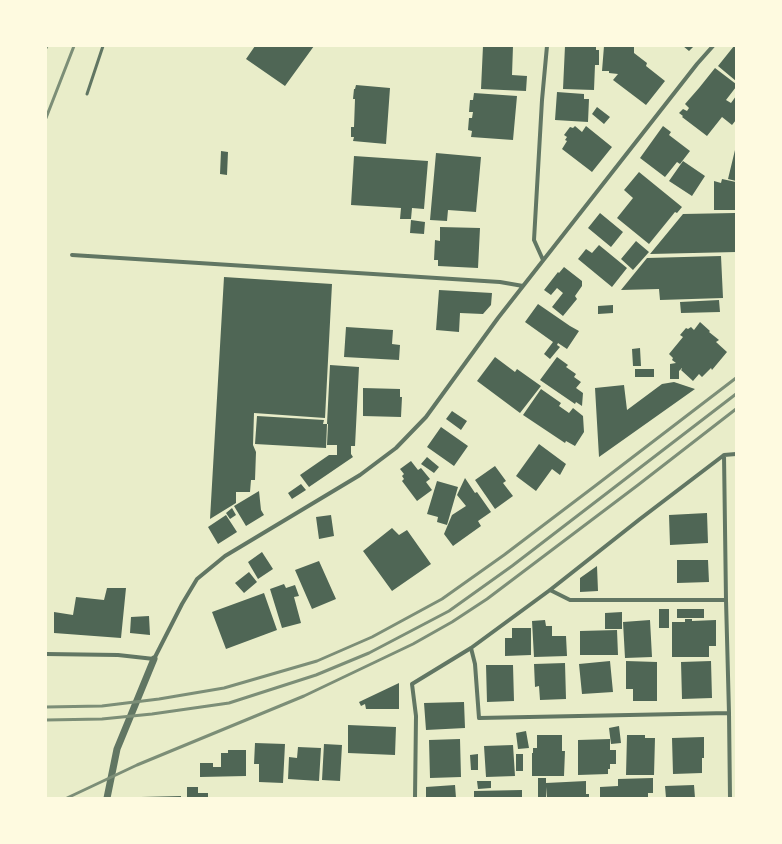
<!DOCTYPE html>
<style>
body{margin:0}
#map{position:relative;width:782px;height:844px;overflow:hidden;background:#e9edc9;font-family:Spectral,serif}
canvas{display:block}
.frame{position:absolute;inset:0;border:47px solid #fefae0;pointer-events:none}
</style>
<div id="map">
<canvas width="782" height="844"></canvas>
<div class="frame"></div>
</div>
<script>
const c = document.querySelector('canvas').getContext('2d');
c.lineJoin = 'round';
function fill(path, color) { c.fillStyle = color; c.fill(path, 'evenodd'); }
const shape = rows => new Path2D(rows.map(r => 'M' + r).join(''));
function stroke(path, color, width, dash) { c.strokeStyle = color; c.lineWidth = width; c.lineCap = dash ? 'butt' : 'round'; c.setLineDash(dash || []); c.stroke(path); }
fill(shape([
 [255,46,314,46,285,86,246,59],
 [483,46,513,46,512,75,527,76,526,91,481,89],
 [565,46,596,46,596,50,599,50,599,65,595,65,594,90,563,89],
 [604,46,634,46,634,53,647,63,646,66,665,81,646,105,613,80,618,74,609,73,609,71,602,71],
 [683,46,694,46,689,51],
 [734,46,736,46,736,81,718,66],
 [715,68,736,84,736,87,726,100,731,103,736,96,736,120,732,125,722,117,707,136,682,117,683,116,679,113,683,109,687,111,689,108,685,104,699,88],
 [356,85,390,88,386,144,353,141,354,137,351,137,351,127,354,127,355,99,353,99,354,89,355,89],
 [557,92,584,94,584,99,589,99,588,122,555,120],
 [474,93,517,96,513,140,471,137,472,131,468,130,469,118,472,118,473,112,469,112,470,100,473,100],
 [597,107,610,117,604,124,592,114],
 [575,126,582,132,586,126,612,147,592,172,562,149,567,141,565,140,567,137,564,135,570,127,573,128],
 [663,126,671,132,669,135,690,151,680,164,677,162,665,177,640,158],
 [735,150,736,150,736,181,728,179],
 [221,151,228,152,227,175,220,174],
 [436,153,481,157,476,212,448,210,447,221,430,220],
 [354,156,428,161,424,209,412,208,411,219,400,219,401,208,351,205],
 [683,161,705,176,692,196,669,181],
 [639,172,682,207,677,213,675,212,649,244,617,218,633,198,624,190],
 [722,179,736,182,736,210,714,210,714,181,721,183],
 [600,213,623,232,611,247,588,228],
 [735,213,736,252,650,254,683,214],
 [411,220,425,222,424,234,410,233],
 [440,227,480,228,478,268,438,266,438,260,434,260,435,240,440,241],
 [636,241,649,252,633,270,621,259],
 [599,245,627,268,612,287,578,259,586,249,592,253],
 [721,256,723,298,660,300,659,289,621,290,647,258],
 [564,267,582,281,582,286,575,296,577,299,563,316,552,307,563,293,557,288,551,295,544,290,558,272,559,273],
 [224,277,332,284,325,418,254,413,253,445,256,452,255,480,251,480,250,492,236,492,236,503,210,519],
 [439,290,492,293,491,305,483,314,460,313,459,332,436,330],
 [719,300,720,312,681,313,680,302],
 [538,304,570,326,579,331,567,349,558,343,557,345,560,347,550,359,544,354,553,342,525,322],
 [613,305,613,313,598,314,598,306],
 [700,322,710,331,709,332,719,340,716,342,727,352,712,370,711,368,702,377,699,374,693,381,681,370,682,369,682,368,679,371,679,379,670,379,670,364,676,363,672,360,673,358,669,354,683,337,680,335,686,328,688,329,691,327,694,330],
 [346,327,393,330,392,344,400,345,399,360,344,357],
 [640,348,641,366,633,366,632,349],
 [495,357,515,372,517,369,541,386,520,413,477,381],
 [557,357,568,365,566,367,576,374,574,377,581,382,576,388,583,393,582,406,576,402,575,404,540,380],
 [330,365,359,367,355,446,351,446,351,454,353,457,309,487,300,475,329,455,337,455,337,445,327,445,328,424,327,424],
 [635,369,654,369,654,377,635,377],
 [674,382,695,389,599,457,595,388,624,385,627,410,662,384],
 [363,388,400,389,400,397,402,397,401,417,363,416],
 [541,389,561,403,559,406,569,413,573,408,583,416,584,432,575,446,566,441,565,443,523,415],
 [452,411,467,421,461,430,446,419],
 [257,416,324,420,323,424,327,424,326,448,255,444],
 [441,427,468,446,454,466,427,447],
 [539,444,566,464,560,475,552,469,536,491,516,476],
 [427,457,439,467,434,473,421,464],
 [411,461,418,470,421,468,430,479,426,482,432,490,417,501,402,481,404,479,402,476,404,474,400,469],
 [495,466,506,481,503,483,513,496,495,509,475,480],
 [465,478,475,493,477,492,491,512,478,521,481,526,453,546,444,534,452,515,466,506,457,495],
 [437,481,458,487,447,525,437,522,438,517,427,514],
 [301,484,306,490,292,499,288,493],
 [259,491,261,510,264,515,246,526,234,506],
 [232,508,236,515,230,519,226,513],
 [707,513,708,543,670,545,669,515],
 [226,515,237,532,218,544,208,527],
 [331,515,334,536,319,539,316,517],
 [392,528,399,535,407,530,431,564,392,591,363,551],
 [262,552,273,569,258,579,248,562],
 [677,560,708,560,709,582,677,583],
 [319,561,336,599,312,609,295,570],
 [597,566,598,591,580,592,580,578],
 [249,572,257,582,244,593,235,583],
 [284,584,286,588,295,585,299,596,294,597,301,623,282,628,270,589],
 [107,588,126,588,121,638,54,633,54,612,73,615,76,597,104,600],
 [264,593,277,630,226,649,212,612],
 [659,609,669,609,669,628,659,628],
 [677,609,704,609,704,618,677,618],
 [622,612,622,629,605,629,605,613],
 [149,616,150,635,130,633,131,617],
 [685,619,692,619,692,621,716,620,716,646,709,646,709,657,672,657,672,622,685,622],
 [545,620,546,626,552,626,552,636,566,636,567,656,534,657,532,621],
 [650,620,652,657,625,658,623,622],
 [512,628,531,628,531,655,505,656,505,638,512,638],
 [617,630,618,655,580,655,580,631],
 [610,661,613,692,582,694,579,664],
 [626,661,657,662,657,701,633,701,633,689,626,689],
 [711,661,712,698,682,699,681,662],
 [565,663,566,699,540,700,539,686,535,687,534,664],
 [486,665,513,665,514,701,487,702],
 [399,683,399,709,366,709,365,704,361,706,359,702],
 [464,702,465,728,426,730,424,703],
 [348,725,396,727,395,755,348,753],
 [619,726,621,743,611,744,609,728],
 [526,731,529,748,518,749,516,733],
 [537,735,562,735,562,751,565,751,564,776,532,776,532,753,533,753,533,748,537,748],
 [627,735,645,735,645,738,655,738,654,775,626,775],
 [704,737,704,758,702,758,702,773,673,774,672,738],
 [460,739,461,777,430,778,429,740],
 [610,739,610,750,616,750,616,764,610,764,610,769,608,769,608,774,578,775,578,740],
 [255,743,285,744,283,783,259,782,259,764,254,764],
 [324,744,342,745,340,781,322,780],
 [513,745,515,776,486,777,484,746],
 [298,747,321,748,319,781,288,779,289,757,297,758],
 [228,750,246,750,246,776,200,777,200,763,213,763,213,767,221,767,221,753,228,753],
 [478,754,478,770,471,770,470,755],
 [516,754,523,754,523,771,516,771],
 [538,778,546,778,546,783,586,781,586,794,589,794,589,798,547,798,547,787,546,798,538,798],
 [653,778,653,793,648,793,648,798,600,798,600,787,618,786,618,779],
 [477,781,491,781,491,788,478,789],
 [455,785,456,798,426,798,426,787],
 [694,785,695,798,666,798,665,786],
 [187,787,198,787,198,793,208,793,208,798,187,798],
 [522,790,522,798,474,798,474,791],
 [181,796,181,798,141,798,141,797]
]), '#4f6655');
stroke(shape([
 [87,94,103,46]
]), '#617663', 3);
stroke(shape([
 [72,255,500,282,523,286],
 [543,260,534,240,542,100,547,46],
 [724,455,726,600,729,713,730,798],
 [550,590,570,600,726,600],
 [471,648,475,664,479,718,729,713],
 [46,654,118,655,154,659,182,604,197,579,225,556,360,475,396,448,426,417,498,318,697,64,713,46],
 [415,798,416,716,412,684,471,648,550,590,640,519,724,455,736,454]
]), '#617663', 4);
stroke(shape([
 [107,798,117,749,154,659]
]), '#617663', 7);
stroke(shape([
 [46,48,47,46],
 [46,118,74,46],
 [46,707,102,706,159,699,224,688,317,661,372,637,442,599,504,555,595,486,736,378],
 [46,720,102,719,152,714,229,703,316,675,369,653,449,611,512,566,736,394],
 [67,798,137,765,304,696,413,644,452,622,487,599,638,485,736,409]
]), '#7c8e77', 3);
</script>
